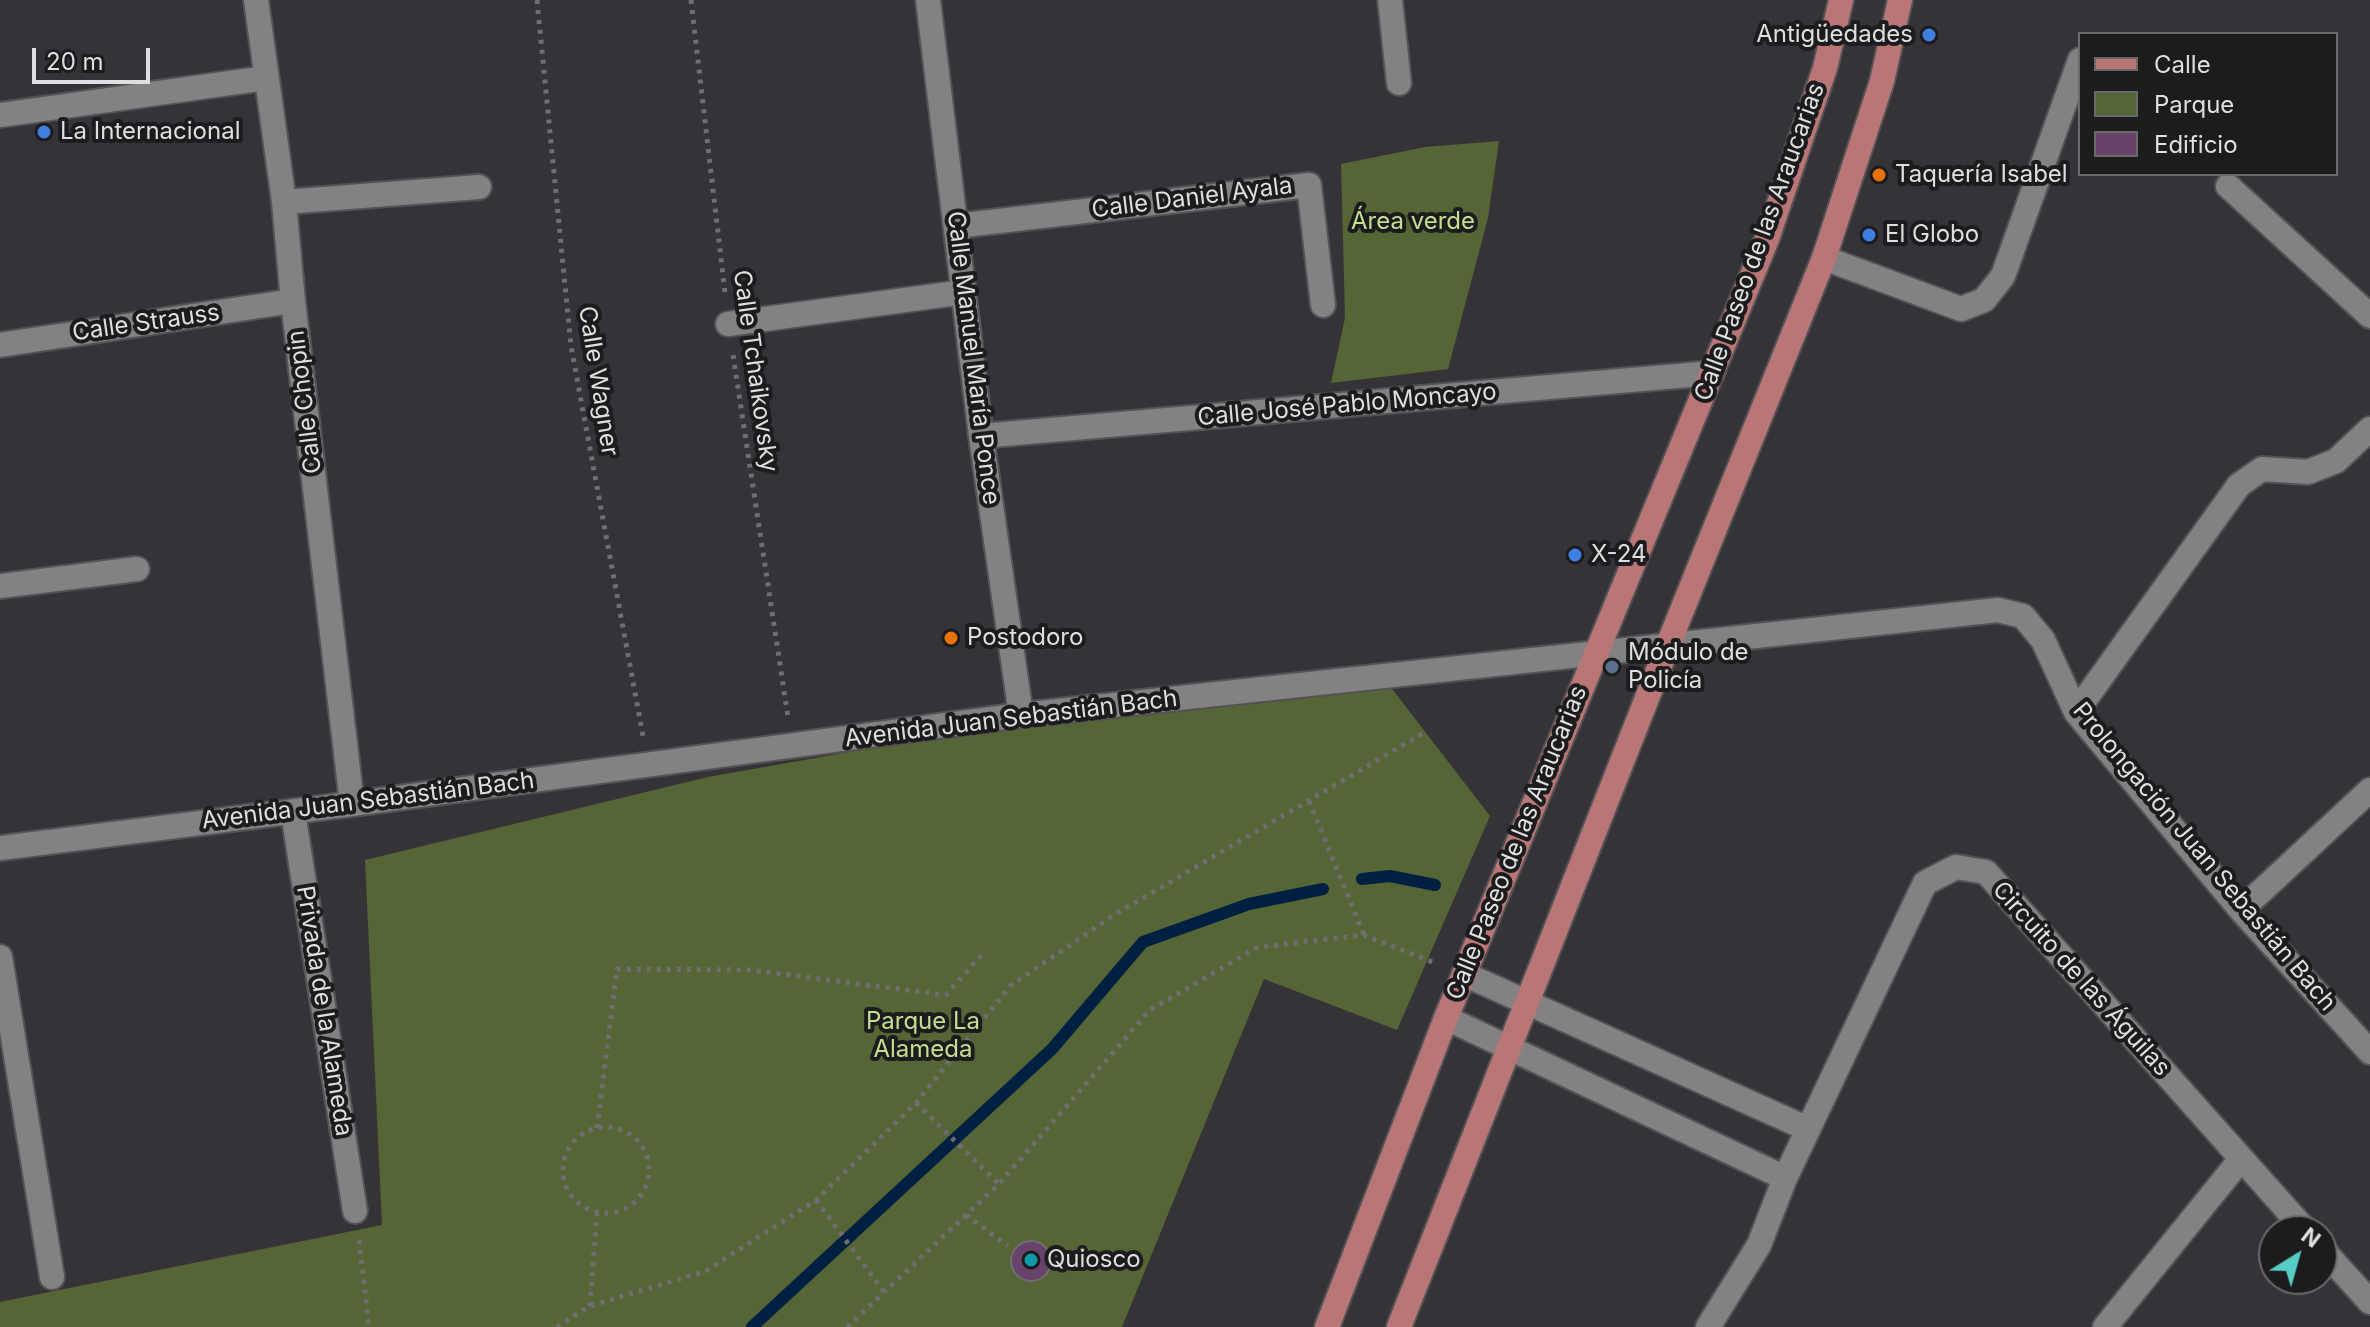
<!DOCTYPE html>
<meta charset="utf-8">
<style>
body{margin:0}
#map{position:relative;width:2370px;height:1327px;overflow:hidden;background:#353337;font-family:Inter,sans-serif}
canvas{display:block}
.legend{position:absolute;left:2078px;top:32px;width:260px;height:144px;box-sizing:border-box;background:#1c1b1d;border:2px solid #6a696b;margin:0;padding:10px 14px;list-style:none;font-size:24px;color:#dfdee0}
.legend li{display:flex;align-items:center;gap:16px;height:40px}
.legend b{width:40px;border:2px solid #6a696b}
.north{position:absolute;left:2258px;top:1215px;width:80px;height:80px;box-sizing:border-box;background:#1c1b1d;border:2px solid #6a696b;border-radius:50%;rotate:37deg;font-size:22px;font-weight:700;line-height:32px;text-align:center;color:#dfdee0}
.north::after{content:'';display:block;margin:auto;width:28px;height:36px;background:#56cec3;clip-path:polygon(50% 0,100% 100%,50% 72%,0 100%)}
.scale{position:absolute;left:32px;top:48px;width:118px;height:36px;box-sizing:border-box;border:4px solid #dfdee0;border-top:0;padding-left:10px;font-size:24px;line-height:28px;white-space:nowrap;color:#dfdee0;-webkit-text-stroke:6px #1c1b1d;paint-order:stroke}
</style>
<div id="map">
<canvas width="2370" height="1327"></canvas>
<ul class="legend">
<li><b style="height:10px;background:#b97677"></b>Calle</li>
<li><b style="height:22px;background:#556535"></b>Parque</li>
<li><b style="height:22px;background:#684369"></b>Edificio</li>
</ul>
<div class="north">N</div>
<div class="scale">20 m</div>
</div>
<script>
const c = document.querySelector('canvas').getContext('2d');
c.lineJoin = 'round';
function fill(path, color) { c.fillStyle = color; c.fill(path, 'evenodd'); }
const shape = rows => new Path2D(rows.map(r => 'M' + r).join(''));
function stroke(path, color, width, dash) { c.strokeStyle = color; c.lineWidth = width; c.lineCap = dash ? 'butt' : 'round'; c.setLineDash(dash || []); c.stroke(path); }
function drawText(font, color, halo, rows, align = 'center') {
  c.font = font + ' Inter,sans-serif'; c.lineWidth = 8; c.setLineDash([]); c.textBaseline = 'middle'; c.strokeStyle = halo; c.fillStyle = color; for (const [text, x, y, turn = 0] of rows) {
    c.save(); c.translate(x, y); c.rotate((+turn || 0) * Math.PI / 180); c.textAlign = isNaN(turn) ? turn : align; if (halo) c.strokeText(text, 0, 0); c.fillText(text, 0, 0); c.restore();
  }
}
fill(shape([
 [1499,141,1488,218,1448,369,1331,383,1345,318,1341,164,1425,147],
 [1386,681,1490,816,1397,1030,1264,979,1122,1327,0,1327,0,1302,382,1225,365,860,708,777,1030,720]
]), '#556535');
stroke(shape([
 [1362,879,1390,876,1435,885],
 [752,1327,1052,1049,1143,942,1249,904,1323,889]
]), '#002042', 12);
const building = shape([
 '1011 1261a20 20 0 1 1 40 0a20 20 0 1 1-40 0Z'
]);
fill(building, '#684369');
stroke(building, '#726f72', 2);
const minor = shape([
 [256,0,284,202,293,301,352,804],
 [928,0,981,436,1021,715],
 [1390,0,1399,83],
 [0,115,266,78],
 [2228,186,2370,316],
 [284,202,479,187],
 [956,226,1309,185,1323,305],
 [1824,258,1961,309,1984,300,2003,276,2080,60],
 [728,324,964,292],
 [0,345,293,301],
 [981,436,1712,373],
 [0,586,137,569],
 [2076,712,2239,485,2262,469,2308,472,2336,461,2370,429],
 [293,812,355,1211],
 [0,848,352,804,1021,715,1998,610,2023,616,2043,640,2076,712,2241,910,2370,1052],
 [2241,910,2370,790],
 [0,957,52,1277],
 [1464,974,1808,1129],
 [1446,1018,1785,1178],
 [2322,1249,2370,1302],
 [1708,1327,1759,1245,1785,1178,1925,883,1956,867,1986,872,2306,1231],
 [2105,1327,2241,1159]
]);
const major = shape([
 [1327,1327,1446,1018,1767,239,1825,68,1841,0],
 [1399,1327,1668,645,1824,258,1882,81,1900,0]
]);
stroke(minor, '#535254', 28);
stroke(major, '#535254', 28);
stroke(shape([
 [537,0,571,346,643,736],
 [691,0,725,293],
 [733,355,788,717],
 [1309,801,1364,935],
 [916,1103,999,1184],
 '563 1170a43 43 0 1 1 86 0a43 43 0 1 1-86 0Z',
 [597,1128,617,969,750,970,946,995,983,953],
 [816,1200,884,1292],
 [966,1215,1008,1246],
 [359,1240,369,1327],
 [590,1306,597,1213],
 [557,1327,590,1306,706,1271,816,1200,916,1103,1010,986,1114,915,1427,731],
 [847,1327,999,1184,1150,1010,1258,947,1364,935,1435,963]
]), '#706e71', 5, [4, 6]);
stroke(minor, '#838184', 24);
stroke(major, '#b97677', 24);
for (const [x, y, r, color] of [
 [1929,35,8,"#3f7fe0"],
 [44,132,8,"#3f7fe0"],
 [1879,175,8,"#e8710a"],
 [1869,235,8,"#3f7fe0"],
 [1575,555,8,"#3f7fe0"],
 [951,638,8,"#e8710a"],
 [1612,667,8,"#5c6f8a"],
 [1031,1260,8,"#0f9aa8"]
]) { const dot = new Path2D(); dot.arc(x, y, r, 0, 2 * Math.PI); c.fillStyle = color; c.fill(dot); stroke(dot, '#1c1b1d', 3); }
drawText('24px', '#dfdee0', '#1c1b1d', [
 ["Antigüedades",1913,35,"right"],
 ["La Internacional",60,132],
 ["Taquería Isabel",1895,175],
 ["El Globo",1885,235],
 ["X-24",1591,555],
 ["Postodoro",967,638],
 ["Módulo de",1628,653],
 ["Policía",1628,681],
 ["Quiosco",1047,1260]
], 'left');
drawText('24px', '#dfdee0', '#1c1b1d', [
 ["Calle Daniel Ayala",1192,198,-7],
 ["Calle Paseo de las Araucarias",1760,242,-70],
 ["Calle Strauss",146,323,-8],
 ["Calle Manuel María Ponce",973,358,83],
 ["Calle Tchaikovsky",755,371,82],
 ["Calle Wagner",598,381,81],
 ["Calle Chopin",305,402,-97],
 ["Calle José Pablo Moncayo",1347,405,-5],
 ["Avenida Juan Sebastián Bach",1011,719,-7],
 ["Avenida Juan Sebastián Bach",368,801,-7],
 ["Calle Paseo de las Araucarias",1517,843,-68],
 ["Prolongación Juan Sebastián Bach",2204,857,50],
 ["Circuito de las Águilas",2081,979,48],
 ["Privada de la Alameda",324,1011,81]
]);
drawText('24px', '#c4df90', '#1c1b1d', [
 ["Área verde",1413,222],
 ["Parque La",923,1022],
 ["Alameda",923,1050]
]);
</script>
